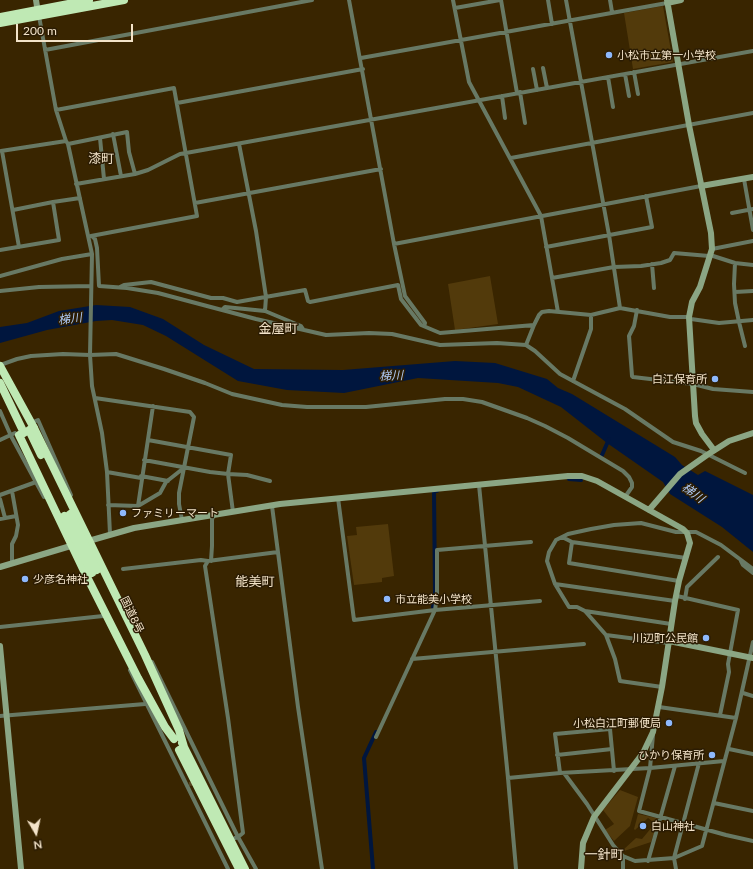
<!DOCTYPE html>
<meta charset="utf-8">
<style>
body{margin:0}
#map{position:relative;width:753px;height:869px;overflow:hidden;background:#392500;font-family:Lato,sans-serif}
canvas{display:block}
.north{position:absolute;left:16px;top:813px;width:40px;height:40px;-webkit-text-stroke:3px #2b1c03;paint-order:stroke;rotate:171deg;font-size:11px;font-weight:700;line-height:16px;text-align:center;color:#f3e3c9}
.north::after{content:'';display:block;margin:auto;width:14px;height:18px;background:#f3e3c9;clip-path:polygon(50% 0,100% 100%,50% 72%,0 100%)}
.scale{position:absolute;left:16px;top:24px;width:117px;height:18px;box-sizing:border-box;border:2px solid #f3e3c9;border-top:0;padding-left:5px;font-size:12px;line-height:14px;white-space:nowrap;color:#f3e3c9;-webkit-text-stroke:3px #2b1c03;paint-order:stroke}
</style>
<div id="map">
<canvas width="753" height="869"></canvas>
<div class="north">N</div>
<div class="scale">200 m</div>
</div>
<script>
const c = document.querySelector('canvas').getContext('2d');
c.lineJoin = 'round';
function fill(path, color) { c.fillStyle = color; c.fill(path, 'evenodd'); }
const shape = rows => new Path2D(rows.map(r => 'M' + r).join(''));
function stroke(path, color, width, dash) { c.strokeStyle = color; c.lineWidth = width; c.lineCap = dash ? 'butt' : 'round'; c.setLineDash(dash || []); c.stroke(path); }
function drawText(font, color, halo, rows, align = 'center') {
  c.font = font + ' Lato,"Noto Sans JP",sans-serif'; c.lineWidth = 3; c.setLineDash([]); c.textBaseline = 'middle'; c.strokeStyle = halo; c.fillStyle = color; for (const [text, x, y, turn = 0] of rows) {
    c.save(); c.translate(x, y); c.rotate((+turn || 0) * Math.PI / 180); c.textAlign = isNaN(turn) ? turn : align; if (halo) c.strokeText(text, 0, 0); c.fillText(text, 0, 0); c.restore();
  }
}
fill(shape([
 [663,6,673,62,633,69,624,13],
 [490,276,498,324,455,330,448,284],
 [388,524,394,576,382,578,382,582,354,585,347,536,357,535,356,527],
 [620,790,638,797,630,826,614,841,605,830,614,824,603,810],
 [638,814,656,818,658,821,651,842,624,851,623,850,636,838,642,839,652,827,652,821,648,818,635,830,634,829]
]), '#523a0b');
fill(shape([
 [96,305,130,307,163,319,204,345,254,369,343,370,455,361,495,363,547,379,558,388,572,394,675,457,682,465,698,475,705,471,753,495,753,552,722,527,670,494,663,482,607,443,561,407,518,387,498,383,418,378,344,393,287,390,238,381,166,336,143,325,112,320,96,321,47,330,0,343,0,327,27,323,59,311]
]), '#00163e');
stroke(shape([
 [602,455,609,439],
 [569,479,581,480],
 [433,607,435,595,434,491,437,491],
 [373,869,364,758,376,732]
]), '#00163e', 4);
stroke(shape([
 [189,784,207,782]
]), '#55421e', 4, [4, 2]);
stroke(shape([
 [349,0,394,244,405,296,425,323,424,326],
 [453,0,469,82,541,216,558,312],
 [501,0,517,93],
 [548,0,552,24],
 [566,0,609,235,620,308],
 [610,0,612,12],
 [455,8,500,0],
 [39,16,56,110,66,141,68,144,92,254,90,355,92,386,102,433,107,472,110,534],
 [45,50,312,0],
 [361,58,667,3],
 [543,68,547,88],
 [533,69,537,90],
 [634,72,638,94],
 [625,74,629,96],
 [608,77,613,107],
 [520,92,525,123],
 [502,96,505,118],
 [177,103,363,69],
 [56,110,174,88,197,216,91,236],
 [113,134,121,176],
 [100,138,104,179],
 [68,144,127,132,129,152,135,174],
 [239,144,256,231,266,297,265,311,301,326,303,329],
 [1,151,66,141],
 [2,151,19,247],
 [511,158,753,113],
 [744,179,753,230],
 [76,184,135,174,148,170,180,154,186,153,753,51],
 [195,203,381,169],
 [13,210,53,202],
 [732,213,753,209],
 [92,236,95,239,97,248,99,286,127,288,158,293,256,319,326,335,369,333,392,334,440,345,497,343,526,345,535,351,560,374,625,409,673,442,701,451,745,473],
 [394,244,701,186],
 [546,247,652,227,646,196],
 [712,249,753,241],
 [0,250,59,240,53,202,80,198],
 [710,255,735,263,753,265],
 [735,263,734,284,735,303,739,322,745,346],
 [652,264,654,288],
 [0,276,62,259,92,254],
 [552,278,614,267,641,266,661,263,670,260,674,253,709,256],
 [120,287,124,285,151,282,211,298,223,298,237,302,305,290,308,301,310,302,398,285,401,299,421,325,440,333,534,325],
 [0,291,39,287,91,286],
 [735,292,753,291],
 [222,310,225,307,265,311],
 [637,310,634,326,629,336,632,376,633,377,693,384,713,389,753,392],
 [526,345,534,325,539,315,542,312,549,311,591,315,620,308,670,317,689,317,691,319,719,323,753,320],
 [0,365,17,359,31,356,63,354,90,355,116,354,164,369,205,383,232,394,282,405,307,407,366,407,445,399,463,399,482,402,527,418,545,426,568,438,623,471,629,477,632,483,632,487,625,497],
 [573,381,591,329,591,315],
 [95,398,190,412,194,417,179,493,179,504,182,520],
 [0,411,11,436,44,497],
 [33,422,38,420,71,495],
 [0,440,15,433],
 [148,440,231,455,228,474,233,512],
 [144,460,210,472,228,474,247,475,270,481],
 [107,472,141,478],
 [141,476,168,481],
 [479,485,508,778],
 [12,491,18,525,16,536,12,544,12,562],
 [0,495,36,482],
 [338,498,354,620,435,610,540,601],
 [0,499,5,518],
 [108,505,138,506,160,493,166,482,185,467],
 [138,506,153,406],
 [272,506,298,707,322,869],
 [0,519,16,516],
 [562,537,572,542,686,558],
 [572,542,569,563,679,581],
 [211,561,212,546,212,519,214,515],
 [741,561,743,565,753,573],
 [123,569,201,560,208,561],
 [555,584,675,601],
 [677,596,738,610,728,664,729,672,720,715],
 [685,599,687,587,718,557],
 [585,611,671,624],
 [0,627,103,616],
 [606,635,668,643],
 [412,659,584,644],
 [152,662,238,837,235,838],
 [130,670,228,869],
 [662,687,620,681,615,659,606,635,585,611,577,607,569,607,555,584,547,561,549,552,556,540,568,534,591,529,614,525,641,523,676,532,696,532,721,545,753,569],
 [743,693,753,696],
 [659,707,736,718],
 [0,716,145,704],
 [653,735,650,768,639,811,726,835,753,841],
 [376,737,435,610,437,596,437,550,531,542],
 [729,749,753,754],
 [557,755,612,749],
 [560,773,555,734,610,729,614,771],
 [564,773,587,804,613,845,623,856,635,861,674,858,702,846,736,718,753,642],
 [714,803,753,811],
 [648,861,675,766],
 [256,869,238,837,243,833,228,718,205,566,208,561,278,552],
 [516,869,508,778,560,773,650,768,724,761],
 [623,869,623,856],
 [676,869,674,858,699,763]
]), '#687964', 4);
stroke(shape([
 [36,0,38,13],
 [667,0,689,125,711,233,712,249,700,287,692,302,689,317,695,416,696,423,702,434,714,450],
 [667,3,681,0],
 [701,186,753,177],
 [649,510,680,474,707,455,729,441,753,433],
 [85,542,134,528,280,504,568,476,582,476,597,481,683,529,687,533,690,543,679,581,675,601,662,687,653,732,643,753,594,817,583,843,581,869],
 [0,567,74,545],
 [669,641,753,658],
 [0,646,21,869]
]), '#8ba684', 6);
stroke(shape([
 [0,17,89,0],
 [0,23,124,0],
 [34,428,145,655,179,730,184,747],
 [29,430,41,455],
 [19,435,84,571,138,678,165,727,174,739],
 [182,743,245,869],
 [179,750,239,869]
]), '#bfe9b4', 8);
stroke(shape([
 [0,366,34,428],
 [0,383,24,433],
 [70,514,97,570],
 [64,516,92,573]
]), '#bfe9b4', 8);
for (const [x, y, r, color] of [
 [609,55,4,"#8eb9fd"],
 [715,379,4,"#8eb9fd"],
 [123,513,4,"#8eb9fd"],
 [25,579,4,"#8eb9fd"],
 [387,599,4,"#8eb9fd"],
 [706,638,4,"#8eb9fd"],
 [669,723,4,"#8eb9fd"],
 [712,755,4,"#8eb9fd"],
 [643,826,4,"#8eb9fd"]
]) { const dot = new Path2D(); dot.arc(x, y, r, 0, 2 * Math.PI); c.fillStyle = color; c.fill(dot); stroke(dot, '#2b1c03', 1.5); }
drawText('11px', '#f3e3c9', '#2b1c03', [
 ["小松市立第一小学校",617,55],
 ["白江保育所",707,379,"right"],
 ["ファミリーマート",131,513],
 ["少彦名神社",33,579],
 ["市立能美小学校",395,599],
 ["川辺町公民館",698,638,"right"],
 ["小松白江町郵便局",661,723,"right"],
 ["ひかり保育所",704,755,"right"],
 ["白山神社",651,826]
], 'left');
drawText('11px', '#f3e3c9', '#2b1c03', [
 ["国道8号",132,615,64]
]);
drawText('italic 12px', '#aec9f4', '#2b1c03', [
 ["梯川",70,319,-7],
 ["梯川",391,376,-2],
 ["梯川",693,493,36]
]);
drawText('13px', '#f3e3c9', '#2b1c03', [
 ["漆町",101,159],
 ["金屋町",278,329],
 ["能美町",255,582],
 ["一針町",604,855]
]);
</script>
